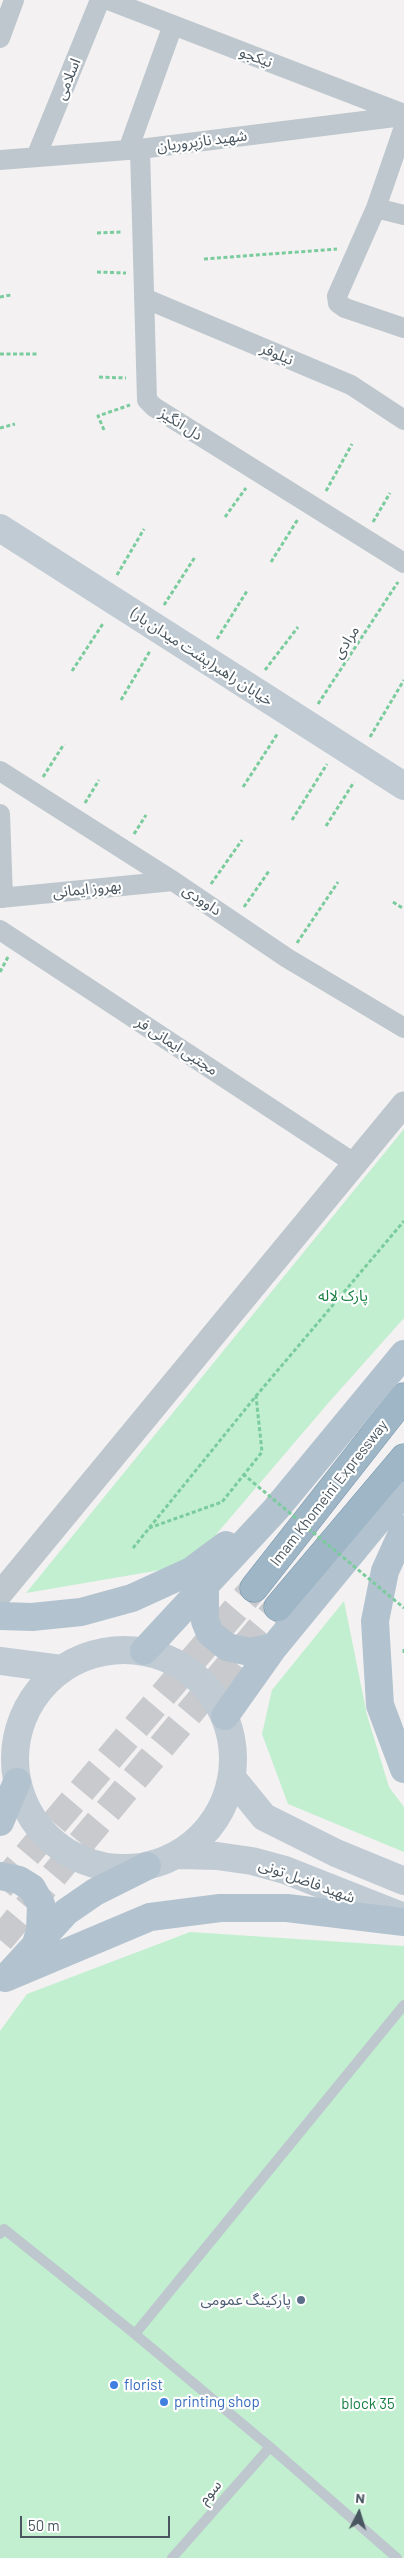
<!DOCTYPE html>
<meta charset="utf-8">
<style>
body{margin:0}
#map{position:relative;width:404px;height:2558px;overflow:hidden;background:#f3f1f2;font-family:Barlow,sans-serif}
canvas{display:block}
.north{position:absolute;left:334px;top:2488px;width:50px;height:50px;-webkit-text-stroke:4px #fff;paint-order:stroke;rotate:5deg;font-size:14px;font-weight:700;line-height:20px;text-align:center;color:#49565f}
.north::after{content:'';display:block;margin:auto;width:18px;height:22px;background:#49565f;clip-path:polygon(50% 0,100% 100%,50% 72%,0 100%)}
.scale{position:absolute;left:20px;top:2516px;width:150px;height:22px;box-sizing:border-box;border:2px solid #49565f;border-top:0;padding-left:6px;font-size:15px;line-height:18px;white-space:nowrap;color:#49565f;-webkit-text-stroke:4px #fff;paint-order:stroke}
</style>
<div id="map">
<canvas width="404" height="2558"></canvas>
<div class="north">N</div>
<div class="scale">50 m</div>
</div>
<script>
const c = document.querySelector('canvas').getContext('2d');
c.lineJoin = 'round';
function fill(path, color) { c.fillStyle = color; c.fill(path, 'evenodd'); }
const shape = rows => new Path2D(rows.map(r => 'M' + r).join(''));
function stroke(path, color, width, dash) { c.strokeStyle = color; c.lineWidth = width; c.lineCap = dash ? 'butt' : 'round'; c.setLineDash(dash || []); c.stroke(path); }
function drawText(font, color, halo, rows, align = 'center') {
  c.font = font + ' Barlow,"Noto Sans Arabic",sans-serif'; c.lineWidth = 4.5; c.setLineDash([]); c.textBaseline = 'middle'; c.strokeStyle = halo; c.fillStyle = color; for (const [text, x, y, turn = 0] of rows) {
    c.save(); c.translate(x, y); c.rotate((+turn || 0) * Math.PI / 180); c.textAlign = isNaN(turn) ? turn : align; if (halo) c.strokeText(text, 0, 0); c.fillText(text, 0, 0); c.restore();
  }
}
fill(shape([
 [404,1129,404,1318,330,1401,190,1565,26,1593],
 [344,1601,367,1715,389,1787,404,1807,404,1852,288,1804,262,1734,272,1690],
 [190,1932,404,1946,404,2558,0,2558,0,2031,27,1994]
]), '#c2efd0');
stroke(shape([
 [0,1887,254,1588],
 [0,1940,278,1607]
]), '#c8cacd', 28, [28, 14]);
const trunk = shape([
 [254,1588,404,1397],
 [278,1607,404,1458]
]);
stroke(trunk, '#7693aa', 29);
stroke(shape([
 [97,233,122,232],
 [204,259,337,249],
 [97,272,126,273],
 [0,297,11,295],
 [0,354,37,354],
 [99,377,126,378],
 [0,428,15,424],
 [104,430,98,416,130,405],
 [326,491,352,444],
 [225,517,246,488],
 [373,522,390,493],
 [271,562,298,519],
 [117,575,144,529],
 [164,605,195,557],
 [217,639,247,591],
 [265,670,298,627],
 [72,671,104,622],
 [121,700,150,651],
 [318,704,398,582],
 [370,737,404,680],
 [43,777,64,744],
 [243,787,278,733],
 [85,803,99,780],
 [292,820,327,764],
 [326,826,354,782],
 [134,834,146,815],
 [211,884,242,840],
 [393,902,404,909],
 [244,907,269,871],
 [297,943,338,882],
 [0,972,8,957],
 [149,1528,222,1502,262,1452,256,1396],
 [133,1548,256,1396,404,1221],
 [404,1649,404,1653]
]), '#7acc9d', 3, [4, 2.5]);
stroke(shape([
 [0,2234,4,2229,130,2330,270,2447,397,2558],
 [135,2334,404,2005],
 [172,2558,270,2447]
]), '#bdc7cd', 10);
stroke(shape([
 [108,0,404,114],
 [0,38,14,0],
 [404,127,376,208,337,296,338,303,345,308,404,328],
 [140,149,147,400,154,407,404,563],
 [128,150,173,25],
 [36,157,100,0],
 [0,160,140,149,404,116],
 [376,208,404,215],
 [144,298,351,385,404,420],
 [0,771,173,881,287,958,404,1028],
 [0,814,3,898],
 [0,898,173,881],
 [0,930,354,1163]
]), '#bdc7cd', 20);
stroke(shape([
 [0,1594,404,1104]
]), '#bdc7cd', 25);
stroke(shape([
 [0,528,404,786],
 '15 1759a109 109 0 1 1 218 0a109 109 0 1 1-218 0Z',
 [0,1661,61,1669],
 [233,1779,264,1817,336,1853,404,1881],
 [178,1855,217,1856,252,1861,285,1870,404,1917]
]), '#c0cbd4', 28);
stroke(shape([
 [404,1529,385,1571,375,1621,380,1705,404,1769],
 [205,1586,205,1621,210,1633,227,1647,250,1652,274,1647],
 [0,1616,32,1617,81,1612,132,1598,191,1571,226,1545],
 [144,1651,276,1509,404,1354],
 [225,1716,274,1647,384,1513,404,1495],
 [0,1822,17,1782],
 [0,1876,19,1880,32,1888,41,1904,40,1930,36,1944],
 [11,1972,66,1912,95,1892,147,1866],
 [5,1978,150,1917,220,1908,287,1908,404,1922]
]), '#b2c3cf', 28);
stroke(trunk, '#9eb6c6', 28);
stroke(shape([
 [243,1474,404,1608]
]), '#7acc9d', 3, [4, 2.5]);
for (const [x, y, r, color] of [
 [301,2300,5,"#5c6f8a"],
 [114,2385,5,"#3f7fe0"],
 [164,2402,5,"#3f7fe0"]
]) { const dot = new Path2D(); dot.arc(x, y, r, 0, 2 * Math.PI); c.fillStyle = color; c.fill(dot); stroke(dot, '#fff', 2); }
drawText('15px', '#49565f', '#fff', [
 ["نیکجو",256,57,21],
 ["اسلامی",68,79,-68],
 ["شهید نازپروریان",202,141,-7],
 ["نیلوفر",277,354,23],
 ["دل انگیز",181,424,32],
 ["مرادی",346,642,-57],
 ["خیابان راهبر(پشت میدان بار)",202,657,33],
 ["بهروز ایمانی",87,889,-6],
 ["داوودی",202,900,34],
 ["مجتبی ایمانی فر",177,1046,33],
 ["Imam Khomeini Expressway",329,1493,-52],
 ["شهید فاضل تونی",307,1881,20],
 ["سوم",210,2492,-49]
]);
drawText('15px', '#1a8044', '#fff', [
 ["پارک لاله",343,1296],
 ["block 35",368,2404]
]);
drawText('15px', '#4e5e75', '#fff', [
 ["پارکینگ عمومی",291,2300]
], 'right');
drawText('15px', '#366cbe', '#fff', [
 ["florist",124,2385],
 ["printing shop",174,2402]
], 'left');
</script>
